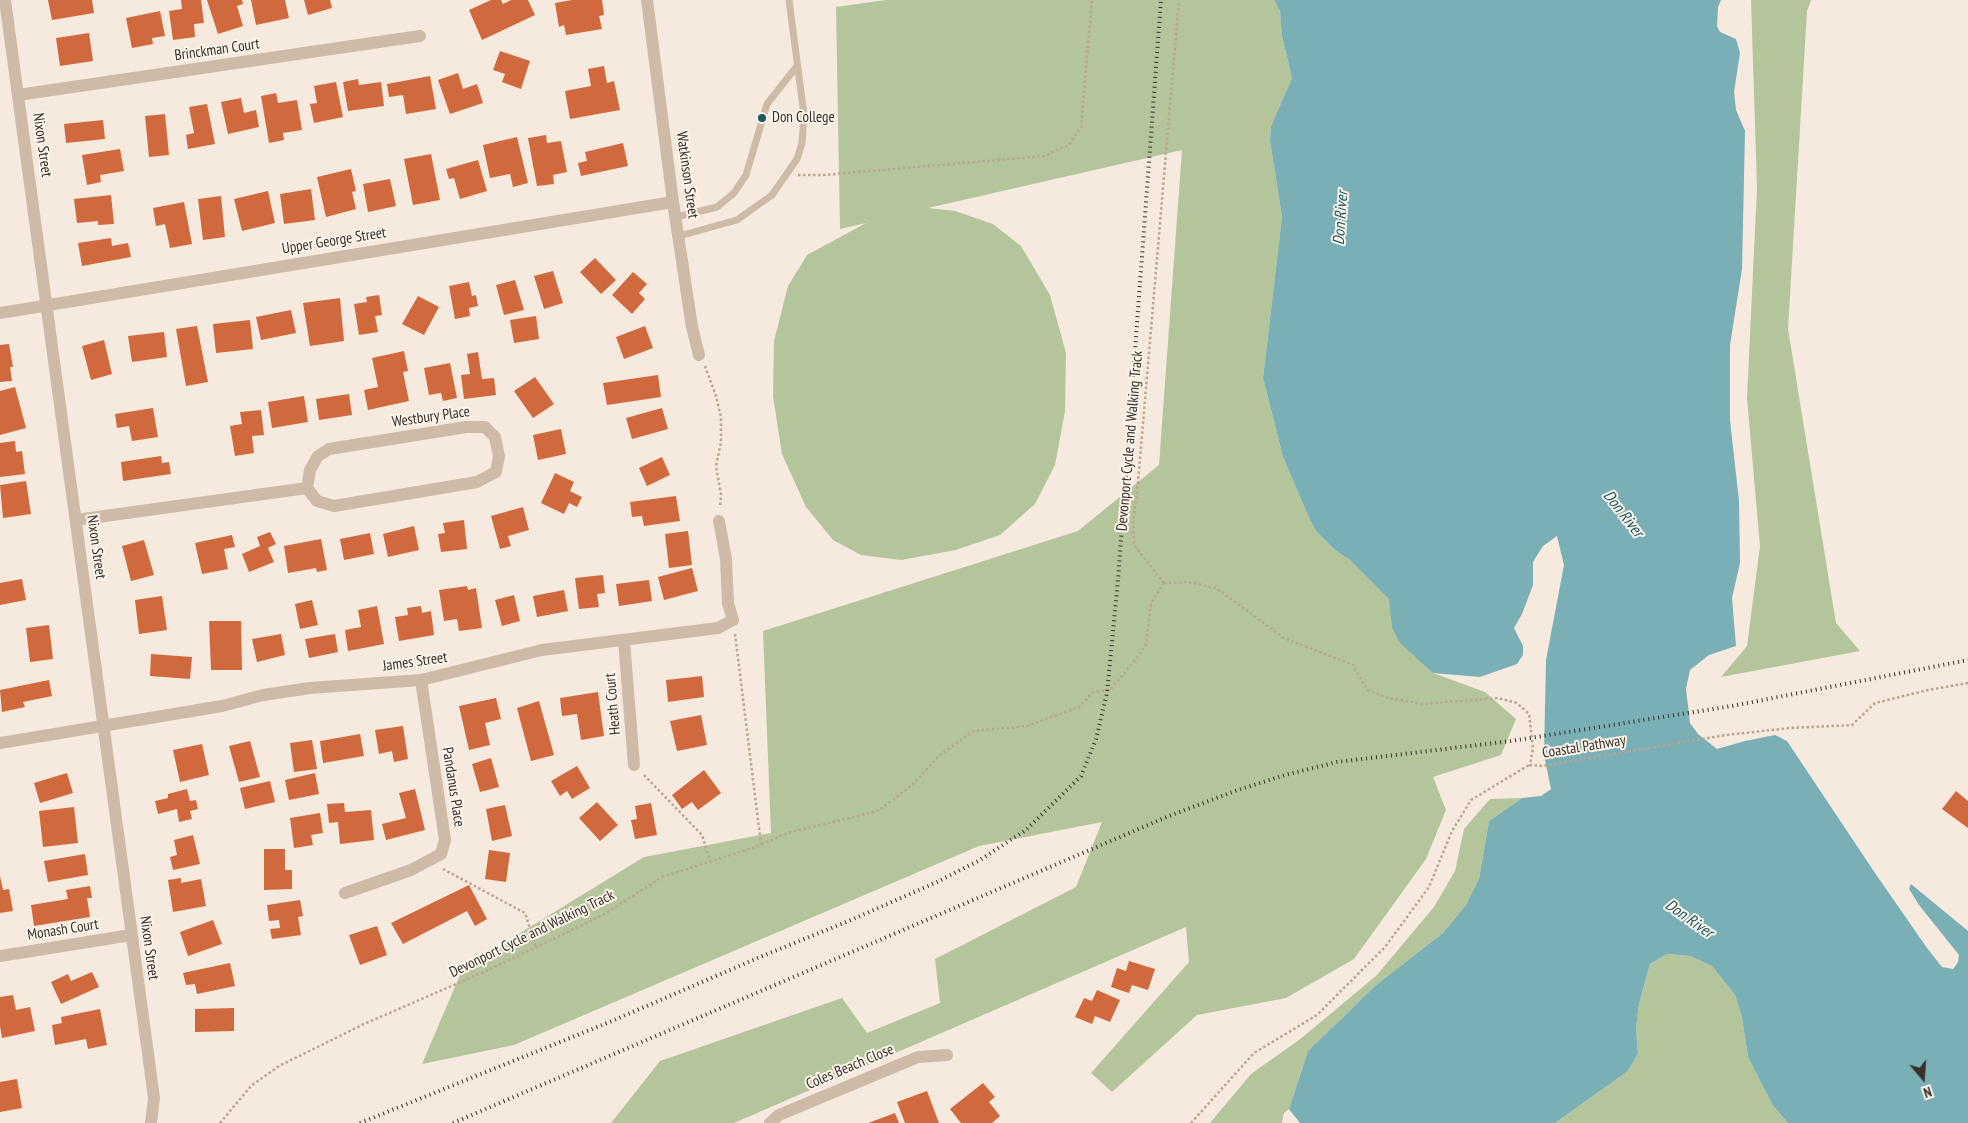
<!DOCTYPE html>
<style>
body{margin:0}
#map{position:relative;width:1968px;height:1123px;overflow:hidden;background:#f5eadd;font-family:"PT Sans Narrow",sans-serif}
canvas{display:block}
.north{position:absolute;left:1898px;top:1053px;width:50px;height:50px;-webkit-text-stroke:4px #fbf4ea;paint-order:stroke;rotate:162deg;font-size:14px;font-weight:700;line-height:20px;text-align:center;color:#3a2f28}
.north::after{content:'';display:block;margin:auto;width:18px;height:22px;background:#3a2f28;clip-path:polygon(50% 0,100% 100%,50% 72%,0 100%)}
</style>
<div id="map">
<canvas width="1968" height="1123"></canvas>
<div class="north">N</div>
</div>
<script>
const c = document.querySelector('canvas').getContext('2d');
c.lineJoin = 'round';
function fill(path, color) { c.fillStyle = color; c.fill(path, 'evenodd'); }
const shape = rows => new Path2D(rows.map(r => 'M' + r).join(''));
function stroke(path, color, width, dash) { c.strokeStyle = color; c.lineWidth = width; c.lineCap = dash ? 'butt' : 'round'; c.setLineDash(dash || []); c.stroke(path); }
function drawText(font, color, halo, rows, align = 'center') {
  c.font = font + ' "PT Sans Narrow",sans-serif'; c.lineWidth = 4; c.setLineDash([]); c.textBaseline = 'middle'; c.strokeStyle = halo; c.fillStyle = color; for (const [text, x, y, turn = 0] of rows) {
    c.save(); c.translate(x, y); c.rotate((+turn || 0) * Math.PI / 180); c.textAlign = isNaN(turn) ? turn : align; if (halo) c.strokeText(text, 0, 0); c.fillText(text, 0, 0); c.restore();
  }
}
fill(shape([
 [886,0,1274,0,1280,11,1282,36,1292,78,1271,126,1270,141,1282,217,1263,378,1283,457,1309,518,1316,531,1336,551,1350,560,1390,599,1392,628,1433,673,1485,692,1516,719,1501,755,1433,777,1446,810,1426,859,1354,959,1286,998,1197,1015,1112,1092,1091,1073,1189,962,1186,927,734,1123,611,1123,660,1061,842,998,867,1033,940,1003,935,959,1076,887,1102,822,979,846,514,1045,422,1064,463,968,644,857,771,833,763,631,1078,531,1159,465,1182,150,928,208,955,211,993,224,1021,246,1050,295,1066,353,1065,411,1055,465,1035,504,1000,535,956,550,901,560,861,555,833,540,806,507,782,454,773,396,774,341,788,286,807,255,866,223,840,229,836,7],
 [1751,0,1811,0,1807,11,1788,329,1836,623,1860,651,1721,677,1747,646,1760,546,1747,398,1757,188],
 [1522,798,1489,821,1479,879,1466,905,1443,933,1376,985,1308,1051,1289,1109,1284,1113,1282,1123,1210,1123,1251,1074,1299,1040,1376,976,1434,907,1455,871,1464,829,1490,799],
 [1667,954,1690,956,1712,966,1735,995,1742,1018,1748,1057,1773,1106,1788,1123,1555,1123,1628,1071,1638,1054,1636,1028,1639,1004,1650,964]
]), '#b5c59b');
fill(shape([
 [1274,0,1721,0,1718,7,1717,26,1720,32,1736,39,1740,53,1734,92,1736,110,1745,131,1742,269,1730,345,1730,420,1739,501,1740,563,1732,598,1736,646,1709,655,1690,670,1686,689,1690,723,1698,734,1717,749,1745,741,1775,735,1787,741,1875,873,1927,948,1942,967,1953,969,1958,962,1959,955,1919,905,1909,889,1911,884,1968,931,1968,1123,1788,1123,1773,1106,1748,1057,1742,1018,1735,995,1712,966,1690,956,1667,954,1650,964,1639,1004,1636,1028,1638,1054,1628,1071,1555,1123,1300,1123,1289,1109,1308,1051,1376,985,1443,933,1466,905,1479,879,1489,821,1522,798,1541,796,1551,789,1544,755,1546,660,1564,565,1557,536,1543,546,1533,562,1533,585,1522,614,1514,628,1523,646,1523,655,1517,664,1480,677,1433,673,1401,644,1392,628,1389,599,1350,560,1336,551,1316,531,1309,518,1283,457,1263,378,1282,217,1270,141,1271,126,1292,78,1282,36,1280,11]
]), '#79afb5');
fill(shape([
 [48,0,92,0,94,13,52,20],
 [181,0,201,0,204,23,194,24,195,37,173,40,169,11,182,9],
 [207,0,242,0,243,4,237,6,243,26,218,34],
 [251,0,285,0,289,18,256,25],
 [304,0,330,0,332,8,308,15],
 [491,0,501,0,503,4,511,0,528,0,535,15,482,40,469,10],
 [572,0,602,0,604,15,599,16,602,29,566,35,564,25,559,27,555,3],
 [160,11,165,36,152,38,153,44,132,48,126,18],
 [89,33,93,61,60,66,56,38],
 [500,51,530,61,521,89,502,82,505,74,493,70],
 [604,66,607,83,614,81,620,110,570,119,565,91,591,86,588,69],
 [458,73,463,89,477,84,483,103,450,114,438,80],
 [430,76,436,109,406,114,403,95,389,97,387,84],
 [358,79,359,85,381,82,384,106,348,111,343,82],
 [336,82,343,117,314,123,310,104,317,103,314,86],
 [276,93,278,103,297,100,302,130,283,133,284,140,269,143,261,96],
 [241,98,244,113,256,110,259,127,228,134,221,102],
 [207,104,215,144,188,149,186,135,194,133,189,107],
 [165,114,169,155,149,157,145,116],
 [103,120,105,139,66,143,64,124],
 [546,135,547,143,561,141,567,172,553,175,554,184,537,186,528,138],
 [517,137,528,183,513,187,510,174,490,178,483,145],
 [623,143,628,166,581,176,578,163,587,161,585,152],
 [120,149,124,171,100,175,101,182,87,185,82,155],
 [431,154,440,200,413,205,404,159],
 [478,160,487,191,460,199,454,178,449,179,446,169],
 [351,169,356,191,352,192,356,209,326,217,317,177],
 [390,179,396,206,368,212,363,184],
 [311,189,315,220,284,224,280,194],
 [268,191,275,223,242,231,234,199],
 [111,195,114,224,98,225,98,221,77,223,74,199],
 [221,196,225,237,203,240,198,199],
 [184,202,192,244,170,248,165,224,156,226,153,208],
 [111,238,112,246,128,243,131,257,82,266,78,243],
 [595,258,616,280,601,294,580,272],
 [553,271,563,303,544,309,534,276],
 [633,272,647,284,639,293,645,299,632,314,612,295],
 [515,280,524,310,504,315,496,285],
 [469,282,472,296,476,295,478,306,469,308,470,316,455,319,449,286],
 [379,295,382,315,375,316,378,332,359,335,354,304,367,302,366,297],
 [418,296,439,307,424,335,402,324],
 [340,298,344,341,310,346,303,303],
 [291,310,296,333,261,340,256,317],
 [536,316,539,339,514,343,510,320],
 [250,320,253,349,216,353,213,324],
 [197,326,208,382,186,386,176,329],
 [645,326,653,348,624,359,616,337],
 [164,332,167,357,132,362,128,336],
 [104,340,112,374,91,380,82,346],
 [9,344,13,367,10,367,12,381,0,382,0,345],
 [404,351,408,371,403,372,409,401,368,410,364,390,378,387,372,358],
 [478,352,482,379,494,378,496,395,464,399,461,375,470,374,467,354],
 [450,363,457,398,443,401,441,393,429,395,424,368],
 [658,375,661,397,607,405,603,383],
 [535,377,554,404,533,418,514,391],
 [15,387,26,428,0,435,0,391],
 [349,394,352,415,319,420,316,399],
 [304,396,308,422,272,428,268,402],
 [153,408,158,437,132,441,129,426,117,428,115,414],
 [662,408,668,429,632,439,626,418],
 [261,410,264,435,252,436,254,453,235,456,230,426,242,424,240,412],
 [561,429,566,454,538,460,533,435],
 [15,441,16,452,22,451,25,474,0,477,0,443],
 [161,456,162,463,169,462,171,474,123,481,121,462],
 [662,457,670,475,647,486,639,468],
 [555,473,574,482,570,491,582,497,577,507,569,503,564,514,541,503],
 [26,481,31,514,3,518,0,485],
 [676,496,680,521,644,526,642,516,632,517,630,502],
 [523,507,529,530,508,536,511,546,500,549,491,516],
 [464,520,467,549,441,552,438,534,445,533,443,523],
 [414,526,419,550,388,557,383,534],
 [688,531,692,565,669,568,665,534],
 [270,532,276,544,268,548,274,562,249,572,242,554,260,546,257,537],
 [370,533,374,554,344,560,340,539],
 [232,535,235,547,224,549,228,569,202,574,195,543],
 [321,539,327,570,317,572,316,568,288,573,284,546],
 [144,540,154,575,131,581,122,546],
 [692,568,698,591,664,600,658,577],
 [603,575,605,593,597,594,599,607,579,609,575,578],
 [22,579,26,600,0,605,0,583],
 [649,580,652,601,619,606,616,584],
 [467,586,468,590,476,588,482,628,459,631,457,619,444,621,439,590],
 [564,590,568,611,537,617,533,596],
 [514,595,520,621,502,626,495,600],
 [162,596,167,630,139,634,135,600],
 [312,600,318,625,300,629,295,604],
 [377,606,384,644,348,651,345,630,361,627,358,610],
 [421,606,422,613,431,611,434,635,399,641,395,617,408,615,407,608],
 [209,621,241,621,242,670,211,670],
 [49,625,53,659,30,662,26,628],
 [281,634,285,655,257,662,252,639],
 [335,634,338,652,309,658,305,639],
 [151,654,192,657,190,679,150,676],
 [702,676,704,697,668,702,666,680],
 [49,680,52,696,23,702,25,707,2,712,0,690],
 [598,692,604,736,581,740,577,714,562,716,560,698],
 [496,698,501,719,485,723,490,745,469,750,459,706],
 [539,701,554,755,531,761,517,708],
 [701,715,707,745,677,751,670,721],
 [403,726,408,759,394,762,392,751,379,754,375,730],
 [360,734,364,756,323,763,320,741],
 [312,740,317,769,294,772,290,743],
 [250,741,260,777,239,782,229,746],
 [202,744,209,775,180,782,173,750],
 [491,758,499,787,480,792,472,764],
 [577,766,590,788,572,799,567,791,560,796,551,781],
 [704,770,721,793,698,810,692,802,682,809,672,795],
 [67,773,73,793,40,803,34,783],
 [315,773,319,794,289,800,285,780],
 [270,781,275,802,245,809,240,788],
 [187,789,190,801,196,800,198,809,190,811,192,819,179,822,177,809,158,814,155,801,168,798,168,794],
 [415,789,425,830,386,840,382,824,406,818,399,793],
 [1956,791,1968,801,1968,828,1942,809],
 [597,802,618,825,600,841,579,818],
 [344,803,345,812,371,810,374,840,340,844,338,822,329,823,327,804],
 [651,803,657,835,635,839,631,820,637,819,635,806],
 [505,805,512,836,492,841,486,809],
 [74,807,78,843,43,847,39,811],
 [320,813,323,833,311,835,313,845,294,848,290,818],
 [193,835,200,864,173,870,170,857,177,855,174,840],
 [264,849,285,849,285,870,292,870,292,889,264,890],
 [489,850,510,853,506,882,485,879],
 [85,854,88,875,48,882,44,861],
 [0,876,3,890,9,889,13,911,0,913],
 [181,878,181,883,201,879,206,906,173,912,168,880],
 [469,885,487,919,475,926,467,911,403,944,391,923],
 [90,886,92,898,87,898,90,917,34,926,31,905,68,899,66,890],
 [300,900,303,916,298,917,301,935,272,939,270,929,280,928,279,920,269,921,267,905],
 [213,920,222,944,188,956,180,932],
 [377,926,387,955,360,965,349,935],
 [1129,961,1155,969,1148,990,1132,985,1129,993,1111,987,1117,968,1126,971],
 [230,963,235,986,197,994,195,984,186,985,183,973],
 [92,972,99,987,61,1004,51,982,68,974,71,981],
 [1097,990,1120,1000,1110,1022,1095,1016,1092,1024,1075,1017,1084,998,1092,1001],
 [13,995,16,1010,30,1007,35,1031,2,1038,0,1026,0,997],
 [234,1008,234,1031,195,1032,195,1009],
 [100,1009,107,1045,88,1049,86,1039,55,1045,52,1025,62,1023,61,1017],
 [17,1079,22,1108,0,1112,0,1082],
 [983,1083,995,1097,989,1102,1000,1116,992,1123,961,1123,950,1109],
 [927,1091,939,1123,905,1123,897,1102],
 [895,1113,899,1123,868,1123]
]), '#d1693f');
stroke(shape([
 [798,175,824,175,1044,156,1069,145,1081,127,1092,0],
 [705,366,716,396,721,417,721,442,716,466,721,495,720,507],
 [1164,583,1188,582,1216,588,1284,638,1353,665,1367,690,1388,698,1422,704,1498,698,1517,703,1529,714,1533,748,1530,765,1542,766,1726,735,1790,728,1852,725,1875,703,1928,690,1968,683],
 [1164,583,1134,545,1133,524,1138,482,1179,0],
 [735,634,761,844],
 [644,775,702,835,710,861],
 [443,869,525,913,536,947],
 [220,1123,251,1086,279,1066,364,1024,486,971,603,915,662,877,761,845,787,833,878,811,912,785,940,755,973,731,1027,726,1079,707,1093,692,1110,690,1136,659,1146,645,1151,603,1164,583],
 [1191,1123,1254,1053,1317,1015,1385,947,1429,887,1452,831,1471,800,1529,765]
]), '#baa591', 2.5, [2.5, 2.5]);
stroke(shape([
 [676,217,717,207,734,193,746,175,767,104,797,66],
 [679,236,737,220,772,195,797,159,802,143,804,115,789,0]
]), '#cebba7', 7);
stroke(shape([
 [647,0,673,202,692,327,699,355],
 [18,95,420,36],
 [0,313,673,202],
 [466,427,485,427,495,437,499,456,496,472,477,482,334,506,317,501,307,488,310,470,318,456,329,449,466,427],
 [76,520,307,488],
 [624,641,634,765],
 [0,743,222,706,263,695,310,688,421,680,542,650,718,628,733,620,728,603,726,559,719,521],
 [345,893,411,870,441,854,445,840,421,680],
 [0,956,131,935],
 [770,1123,779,1115,918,1057,947,1055]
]), '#cebba7', 12);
stroke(shape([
 [5,0,154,1098,151,1123]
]), '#cebba7', 12);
stroke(shape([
 [360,1123,612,1021,760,957,851,920,937,882,980,860,1026,830,1081,776,1096,739,1107,693,1118,580,1161,0],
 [453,1123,1169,816,1235,791,1285,775,1337,762,1511,741,1732,706,1968,660]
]), '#3a2f28', 4, [1, 4]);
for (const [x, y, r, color] of [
 [762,118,5,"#1a5860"]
]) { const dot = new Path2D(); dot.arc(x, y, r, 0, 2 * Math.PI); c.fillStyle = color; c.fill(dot); stroke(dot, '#fbf4ea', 2); }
drawText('15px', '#3a2f28', '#fbf4ea', [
 ["Brinckman Court",217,50,-8],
 ["Nixon Street",42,145,82],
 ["Watkinson Street",687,175,82],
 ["Upper George Street",334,241,-9],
 ["Westbury Place",431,417,-8],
 ["Devonport Cycle and Walking Track",1130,441,-85],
 ["Nixon Street",96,547,82],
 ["James Street",415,662,-8],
 ["Heath Court",613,704,-95],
 ["Coastal Pathway",1584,747,-9],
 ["Pandanus Place",453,787,81],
 ["Monash Court",63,930,-9],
 ["Devonport Cycle and Walking Track",532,934,-26],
 ["Nixon Street",149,948,82],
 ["Coles Beach Close",850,1067,-23]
]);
drawText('15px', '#3a2f28', '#fbf4ea', [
 ["Don College",772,118]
], 'left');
drawText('italic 16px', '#1a5860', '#fbf4ea', [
 ["Don River",1341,218,-86],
 ["Don River",1623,514,52],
 ["Don River",1689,919,35]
]);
</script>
